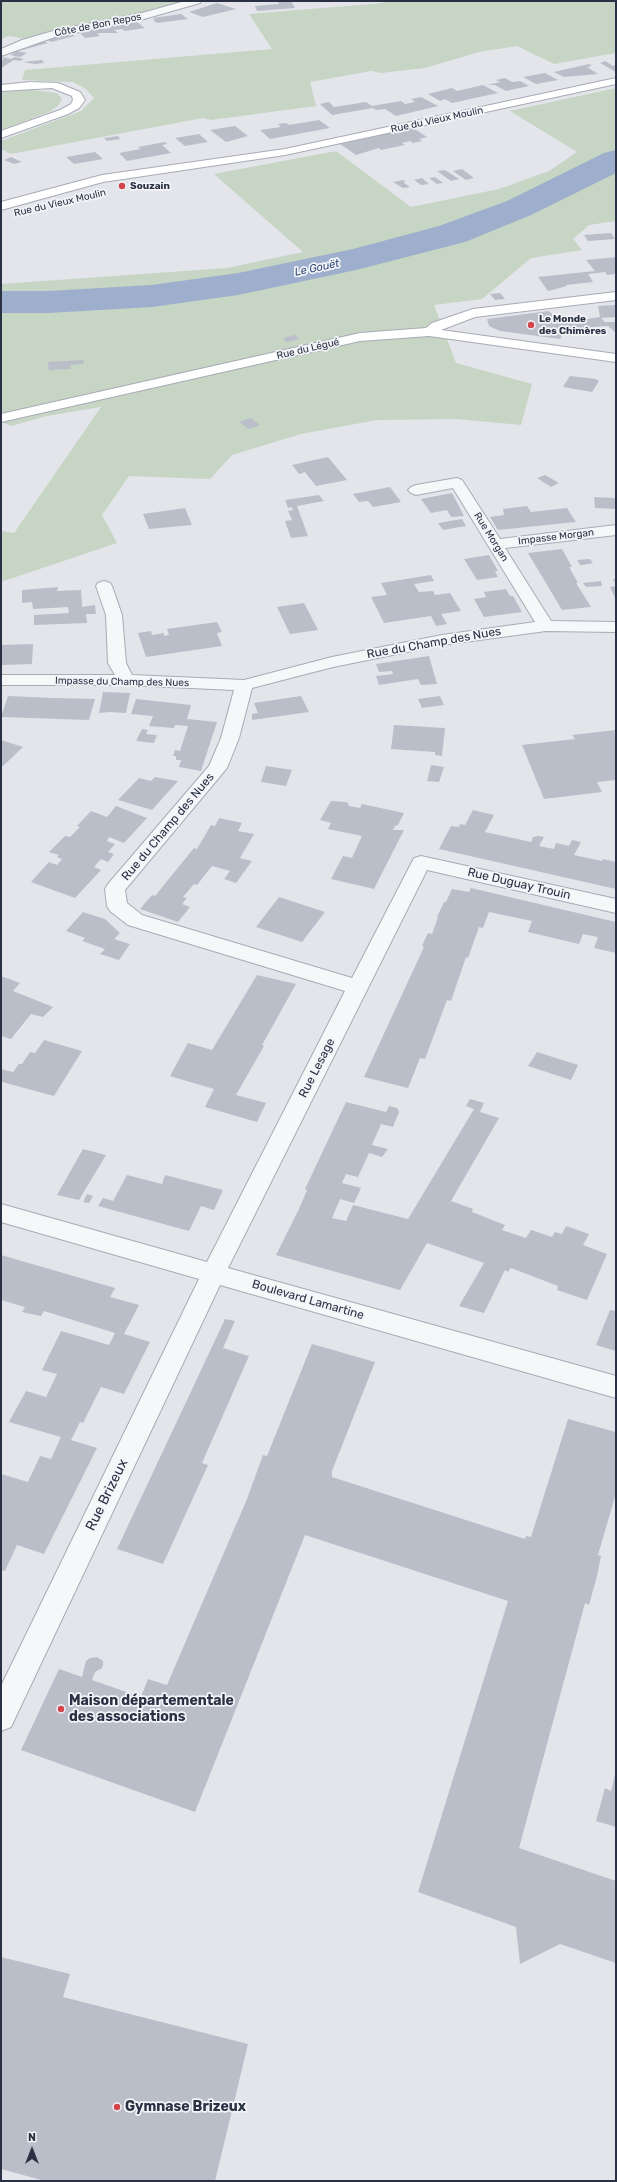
<!DOCTYPE html>
<meta charset="utf-8">
<style>
body{margin:0}
#map{position:relative;width:617px;height:2182px;overflow:hidden;background:#e3e5eb;font-family:Rubik,sans-serif}
canvas{display:block}
.frame{position:absolute;inset:0;border:2px solid #2a3144;pointer-events:none}
.north{position:absolute;left:12px;top:2130px;width:40px;height:40px;-webkit-text-stroke:3px #f3f4f8;paint-order:stroke;rotate:0deg;font-size:11px;font-weight:700;line-height:16px;text-align:center;color:#2a3144}
.north::after{content:'';display:block;margin:auto;width:14px;height:18px;background:#2a3144;clip-path:polygon(50% 0,100% 100%,50% 72%,0 100%)}
</style>
<div id="map">
<canvas width="617" height="2182"></canvas>
<div class="frame"></div>
<div class="north">N</div>
</div>
<script>
const c = document.querySelector('canvas').getContext('2d');
c.lineJoin = 'round';
function fill(path, color) { c.fillStyle = color; c.fill(path, 'evenodd'); }
const shape = rows => new Path2D(rows.map(r => 'M' + r).join(''));
function stroke(path, color, width, dash) { c.strokeStyle = color; c.lineWidth = width; c.lineCap = dash ? 'butt' : 'round'; c.setLineDash(dash || []); c.stroke(path); }
function drawText(font, color, halo, rows, align = 'center') {
  c.font = font + ' Rubik,sans-serif'; c.lineWidth = 3.5; c.setLineDash([]); c.textBaseline = 'middle'; c.strokeStyle = halo; c.fillStyle = color; for (const [text, x, y, turn = 0] of rows) {
    c.save(); c.translate(x, y); c.rotate((+turn || 0) * Math.PI / 180); c.textAlign = isNaN(turn) ? turn : align; if (halo) c.strokeText(text, 0, 0); c.fillText(text, 0, 0); c.restore();
  }
}
fill(shape([
 [1,1,189,1,160,10,110,19,26,39,9,36,1,39],
 [383,1,616,1,616,53,554,64,517,46,479,52,425,68,381,73,371,71,310,82,316,106,211,120,203,118,11,154,1,149,1,141,81,111,94,98,86,89,73,82,22,80,25,70,272,49,249,14,383,3],
 [616,88,616,221,589,225,573,239,582,250,531,258,482,299,434,305,456,363,532,384,521,425,456,419,377,420,301,434,232,455,210,479,129,476,102,515,117,543,1,582,1,531,14,533,101,407,47,416,11,426,1,422,1,284,227,268,303,252,214,174,336,151,411,207,499,189,549,171,577,152,510,111],
 [31,90,57,93,62,99,58,106,49,112,1,130,1,92]
]), '#c6d5c4');
fill(shape([
 [616,150,616,173,531,215,465,242,356,270,238,295,152,307,48,313,1,313,1,291,48,291,152,285,238,273,353,249,439,226,507,201,604,153,616,150]
]), '#9dafcc');
fill(shape([
 [278,1,291,1,295,8,257,11,255,6,279,4],
 [217,3,236,9,203,17,189,12],
 [181,14,188,19,157,23,153,20,155,20,153,18],
 [134,20,145,28,125,31,122,29,114,30,118,33,97,33,100,36,85,38,78,31,99,25,104,29,111,28,107,24,111,24,115,26,128,24,124,21],
 [69,33,75,36,51,42,45,39],
 [41,40,48,43,22,50,18,49],
 [17,51,27,53,20,57,10,55],
 [3,57,11,59,15,57,24,59,20,61,14,60,1,68],
 [42,60,44,63,35,64,23,62],
 [605,61,613,66,616,65,616,72,600,63],
 [589,64,592,66,587,67,598,74,564,77,554,72],
 [545,73,558,80,536,84,523,77],
 [505,78,512,82,520,81,529,86,506,91,495,85,487,85,500,82,496,80],
 [483,85,498,93,452,103,445,99,440,101,428,94,452,88,457,91],
 [421,97,438,106,396,116,385,109,376,110,373,108,332,115,320,104,329,102,334,107,366,102,372,106,401,101,405,104,415,102,411,99],
 [319,120,330,128,270,139,260,130,281,127,278,124,286,123,289,125],
 [235,126,248,136,226,142,210,130],
 [413,128,427,137,419,139,422,141,413,143,410,141,402,143,405,145,381,150,379,148,356,155,340,144],
 [199,134,208,142,185,146,175,138],
 [118,136,120,139,107,141,104,138],
 [165,142,167,144,162,145,171,153,127,161,119,153,141,149,138,147],
 [95,152,103,159,74,164,66,157],
 [11,157,22,162,14,164,4,160],
 [462,169,474,178,466,180,453,171],
 [445,170,459,179,451,181,437,171],
 [435,177,443,183,437,184,429,178],
 [422,178,429,184,421,185,414,180],
 [403,180,406,182,403,182,410,187,403,188,393,182],
 [611,233,615,239,588,241,584,235],
 [616,257,616,274,607,275,605,272,588,274,593,282,566,285,567,286,548,291,538,277,595,271,586,260],
 [500,293,505,299,495,300,490,294],
 [616,305,616,317,601,318,605,322,616,322,616,333,608,326,593,327,595,329,589,330,587,328,566,331,570,336,562,335,560,339,500,331,489,326,487,319,549,311,561,323,600,317,598,306],
 [295,335,299,339,287,342,283,338],
 [83,360,84,364,70,365,71,369,49,370,48,362],
 [570,376,596,379,599,381,592,392,563,387],
 [251,418,260,425,249,429,239,422],
 [328,457,347,480,316,486,305,472,299,474,292,465],
 [545,475,559,483,551,487,537,478],
 [390,487,401,502,373,507,368,501,359,502,353,494],
 [452,493,464,516,451,517,447,510,431,513,421,499],
 [319,495,324,501,297,506,308,536,291,538,285,521,292,520,288,511,293,510,292,507,288,508,285,500],
 [594,497,616,498,616,509,595,508],
 [527,506,531,512,567,508,576,522,498,530,490,517,504,515,503,509],
 [185,508,192,525,149,529,143,514],
 [462,519,466,526,443,530,438,523],
 [562,549,572,567,569,567,578,583,576,583,591,607,562,610,528,553],
 [489,555,498,571,495,571,498,577,477,580,464,559],
 [590,559,593,563,583,565,580,565,577,560],
 [431,575,434,581,414,584,419,592,433,591,435,595,450,593,461,611,441,614,447,624,436,626,431,616,384,623,371,597,387,595,381,583],
 [613,579,616,579,616,600,610,587,616,586],
 [601,581,602,586,586,587,583,583],
 [58,587,57,591,81,590,82,607,95,605,96,614,86,614,87,623,34,625,34,615,69,613,68,607,33,609,32,602,22,603,22,590],
 [506,589,510,596,513,596,522,612,484,617,474,599,486,597,484,592],
 [304,603,318,630,290,634,277,607],
 [217,622,222,632,217,633,222,646,146,657,138,633,151,631,152,635,164,633,164,636,169,635,167,629],
 [33,644,32,664,1,665,1,645],
 [429,656,437,684,421,685,418,679,379,685,376,676,393,674,392,671,379,672,376,664],
 [103,692,130,693,126,713,109,712,99,713],
 [8,696,54,698,95,699,89,720,1,717],
 [301,696,309,712,252,720,252,714,258,713,254,703],
 [440,696,444,705,422,708,418,699],
 [136,699,191,705,187,719,217,722,201,771,179,767,181,760,176,760,176,756,173,756,175,750,180,751,188,726,175,725,174,728,149,726,153,716,131,714],
 [394,725,445,728,442,756,435,755,435,752,391,749],
 [142,729,148,730,146,734,157,735,154,743,136,741],
 [616,730,616,780,597,782,602,792,544,799,522,745,575,739,572,735],
 [1,740,23,747,3,766,1,766],
 [431,765,444,767,439,782,427,781],
 [266,766,292,770,286,786,261,782],
 [155,777,178,781,152,810,118,800,139,778,151,781],
 [331,801,345,802,348,803,349,806,360,808,362,804,404,813,398,825,395,826,393,830,404,830,374,889,331,879,343,856,352,858,362,836,328,829,331,823,320,820],
 [116,806,147,818,124,843,109,837,107,841,115,844,108,852,114,854,108,862,101,859,94,867,101,870,75,898,31,882,49,862,57,865,62,859,57,857,59,855,49,852,65,836,70,837,80,827,77,826,91,811,107,817],
 [473,810,494,815,485,832,531,842,533,837,538,836,544,837,539,846,554,849,556,843,569,846,572,840,581,842,574,855,602,861,603,859,616,862,616,889,439,849,451,826,459,827,460,824,465,825],
 [219,818,242,823,238,831,254,834,240,858,252,861,236,883,224,879,230,871,212,866,197,885,194,884,183,897,187,898,182,904,190,907,178,922,140,909,152,895,155,896,194,848,197,849,211,825,215,826],
 [471,888,616,922,616,953,594,948,598,937,583,934,579,944,528,932,532,921,489,912,483,928,479,927,468,958,466,957,451,1001,447,1000,425,1059,420,1058,408,1088,364,1077,424,947,422,946,428,933,432,934,438,917,437,917,444,902,446,902,452,889,469,892],
 [279,897,325,912,302,942,256,927],
 [83,912,105,919,120,933,114,939,130,944,119,960,100,954,105,949,82,941,85,938,66,931],
 [257,975,296,984,262,1045,264,1046,236,1095,266,1103,257,1122,205,1107,214,1089,170,1076,188,1043,212,1050],
 [1,976,20,983,13,991,53,1007,43,1017,31,1014,11,1039,1,1036],
 [44,1040,82,1051,54,1096,2,1082,1,1085,1,1069,13,1072,19,1064,22,1064,30,1052,35,1053],
 [537,1052,578,1065,571,1080,528,1066],
 [470,1099,484,1103,480,1112,499,1118,451,1201,473,1209,472,1212,505,1225,502,1230,526,1238,531,1230,552,1237,555,1232,562,1234,566,1226,589,1234,583,1245,607,1254,587,1300,557,1290,558,1286,511,1268,508,1272,505,1270,484,1313,459,1306,484,1263,427,1243,400,1290,276,1255,299,1209,307,1190,305,1189,346,1102,386,1112,389,1106,397,1108,399,1112,393,1127,381,1124,372,1145,388,1149,382,1157,369,1153,358,1177,346,1174,342,1183,361,1188,354,1203,340,1199,332,1218,346,1221,353,1205,408,1219,474,1109,466,1106],
 [83,1149,106,1155,79,1200,57,1195],
 [127,1175,162,1184,165,1175,223,1190,214,1210,201,1206,189,1231,98,1206,103,1198,113,1201],
 [87,1194,93,1196,89,1203,83,1202],
 [1,1255,115,1288,110,1297,139,1305,124,1334,150,1342,124,1394,101,1387,83,1423,80,1422,71,1440,97,1448,44,1554,17,1545,5,1571,1,1570,1,1474,28,1482,40,1456,51,1459,61,1437,9,1422,26,1391,46,1397,57,1374,42,1370,61,1331,109,1345,115,1333,44,1311,41,1316,22,1312,25,1307,1,1300],
 [610,1310,616,1311,616,1351,596,1345],
 [225,1319,235,1321,223,1348,249,1356,202,1463,208,1465,163,1564,117,1549],
 [312,1344,375,1362,332,1471,332,1477,525,1539,526,1536,531,1537,568,1419,616,1432,616,1493,598,1555,601,1556,597,1576,589,1605,585,1603,519,1848,616,1881,616,1963,560,1944,520,1964,516,1927,418,1892,508,1601,305,1535,195,1812,21,1750,59,1669,82,1677,86,1661,90,1658,97,1657,103,1661,103,1665,102,1668,95,1672,92,1680,141,1697,148,1679,167,1685,247,1499,263,1455,267,1456],
 [616,1770,616,1827,596,1821,605,1788,611,1791],
 [1,1957,70,1974,63,1997,248,2044,215,2181,45,2181,1,2169]
]), '#babec9');
const street = shape([
 [185,1,201,1,200,3,144,19,55,37,1,56,1,49,22,40,53,31,142,13,185,1],
 [457,478,462,480,500,539,616,525,616,535,505,548,551,621,616,622,616,632,546,631,442,645,333,667,252,688,239,738,227,768,125,890,127,903,142,915,352,978,414,858,421,856,616,899,616,913,427,870,228,1268,616,1376,616,1398,220,1285,11,1727,1,1731,1,1686,199,1279,1,1222,1,1204,207,1262,345,991,128,925,110,911,107,906,105,889,108,884,209,766,221,738,234,690,126,685,1,685,1,675,115,675,108,663,106,615,96,586,98,583,104,581,110,583,112,586,122,615,126,663,132,675,244,680,332,657,442,635,535,622,453,488,416,495,411,493,408,490,411,487,416,485,457,478]
]);
const secondary = shape([
 [616,78,616,84,285,155,103,182,1,210,1,202,102,175,285,149,616,78],
 [30,82,58,83,80,92,85,100,79,108,68,114,1,138,1,131,60,110,71,104,73,100,72,96,52,88,1,91,1,85,30,82],
 [616,292,616,300,475,317,441,330,616,354,616,362,429,336,360,341,1,422,1,414,360,333,426,328,432,323,473,309,616,292]
]);
stroke(street, '#a8abb6', 2);
stroke(secondary, '#a8abb6', 2);
fill(street, '#f6f7f9');
fill(secondary, '#fff');
for (const [x, y, r, color] of [
 [122,186,4,"#d3454c"],
 [531,325,4,"#d3454c"],
 [61,1709,4,"#d3454c"],
 [117,2107,4,"#d3454c"]
]) { const dot = new Path2D(); dot.arc(x, y, r, 0, 2 * Math.PI); c.fillStyle = color; c.fill(dot); stroke(dot, '#f3f4f8', 1.5); }
drawText('10px', '#2a3144', '#f3f4f8', [
 ["Côte de Bon Repos",98,25,-11],
 ["Rue du Vieux Moulin",437,120,-12],
 ["Rue du Vieux Moulin",60,203,-13],
 ["Rue du Légué",308,349,-13],
 ["Rue Morgan",491,537,58],
 ["Impasse Morgan",556,537,-7],
 ["Impasse du Champ des Nues",122,682,1]
]);
drawText('bold 10px', '#2a3144', '#f3f4f8', [
 ["Souzain",130,186],
 ["Le Monde",539,319],
 ["des Chimères",539,331]
], 'left');
drawText('italic 11px', '#324b7a', '#f3f4f8', [
 ["Le Gouët",317,268,-12]
]);
drawText('12px', '#2a3144', '#f3f4f8', [
 ["Rue du Champ des Nues",434,643,-10],
 ["Rue du Champ des Nues",168,827,-50],
 ["Rue Duguay Trouin",519,884,13],
 ["Rue Lesage",317,1068,-63],
 ["Boulevard Lamartine",308,1300,16]
]);
drawText('14px', '#2a3144', '#f3f4f8', [
 ["Rue Brizeux",107,1495,-64]
]);
drawText('bold 14px', '#2a3144', '#f3f4f8', [
 ["Maison départementale",69,1701],
 ["des associations",69,1717],
 ["Gymnase Brizeux",125,2107]
], 'left');
</script>
